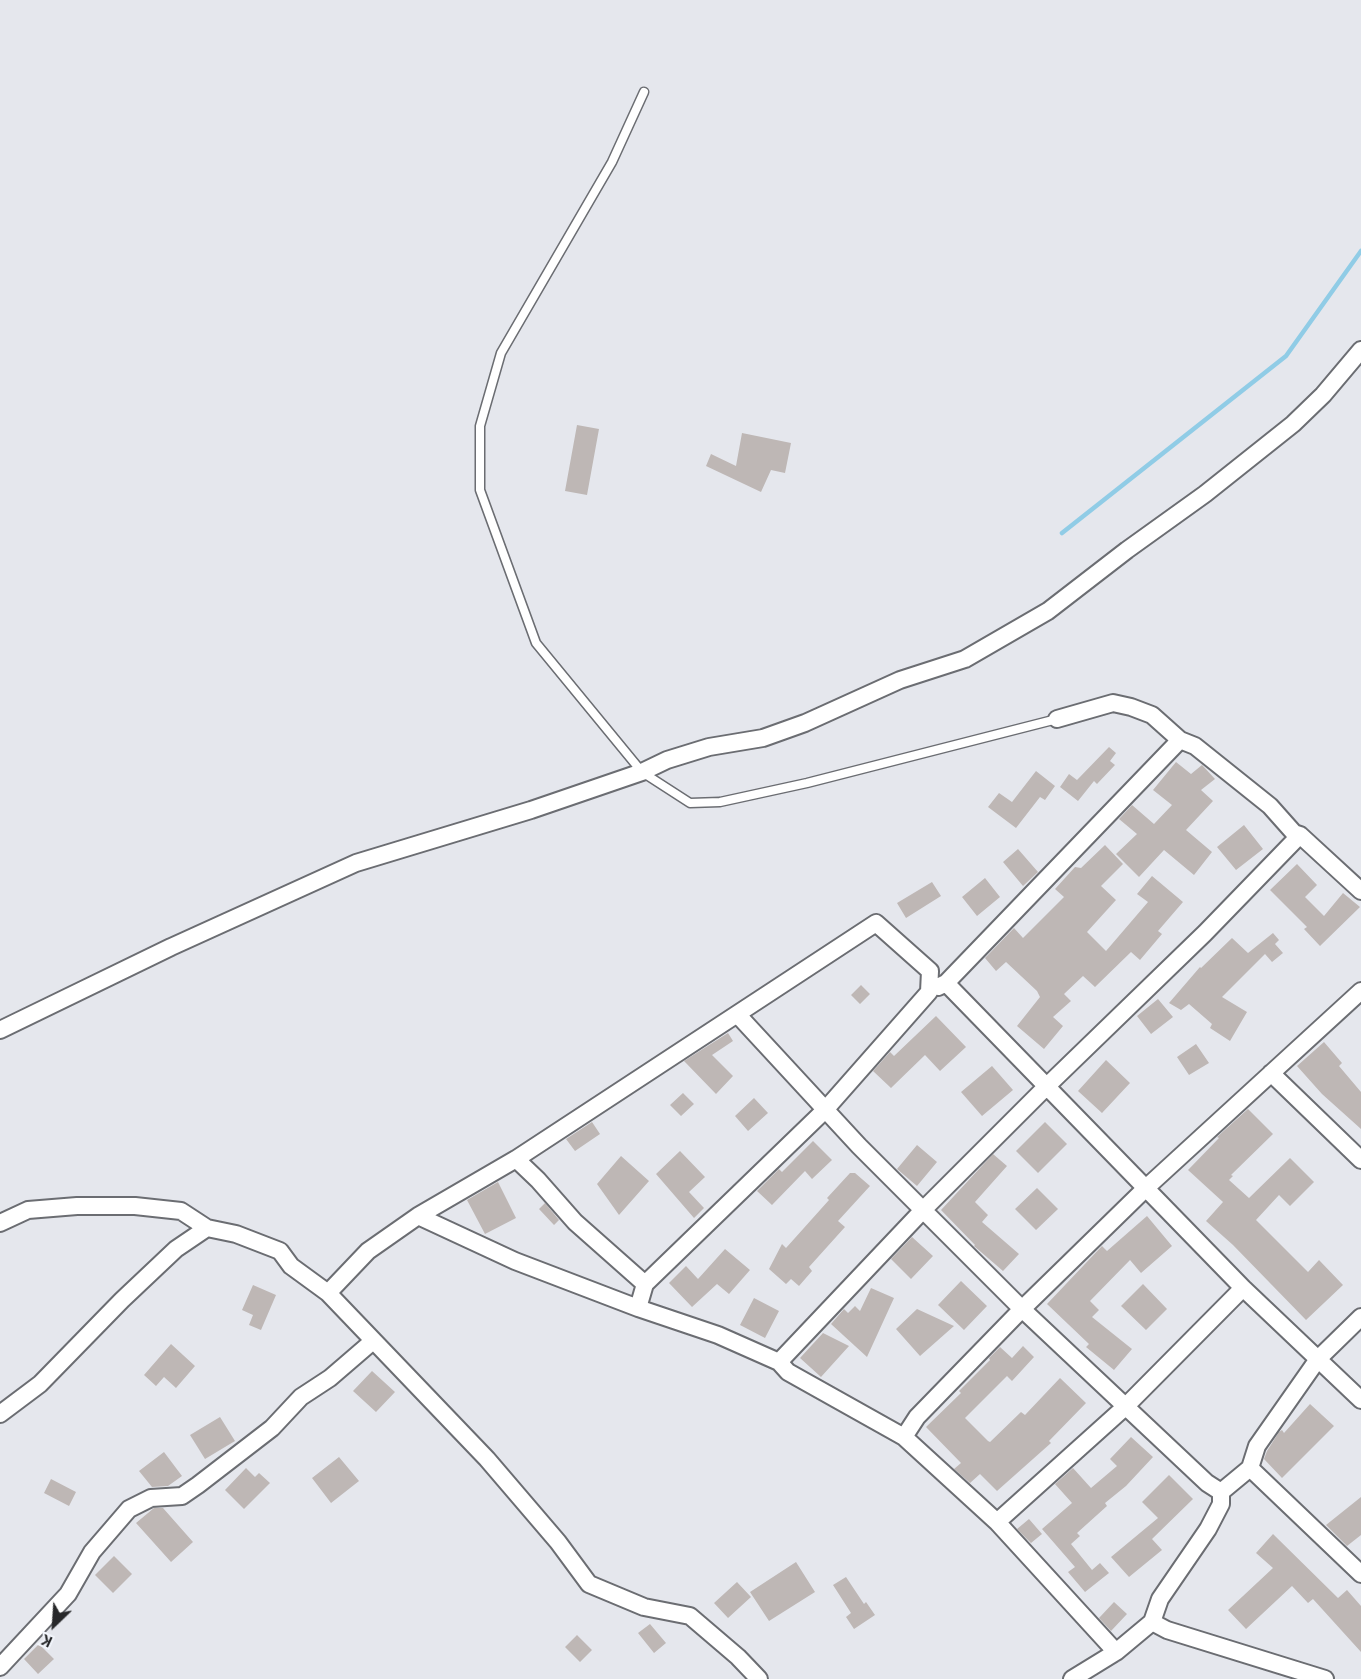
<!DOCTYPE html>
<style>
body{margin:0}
#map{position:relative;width:1361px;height:1679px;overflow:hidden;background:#e5e7ed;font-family:"PT Sans",sans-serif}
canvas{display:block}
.north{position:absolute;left:24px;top:1595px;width:60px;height:60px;-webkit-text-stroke:4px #f2f5fb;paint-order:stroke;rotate:205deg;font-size:16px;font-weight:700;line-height:24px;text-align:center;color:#27282a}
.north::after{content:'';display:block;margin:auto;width:21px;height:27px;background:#27282a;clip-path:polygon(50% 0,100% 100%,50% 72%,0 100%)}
</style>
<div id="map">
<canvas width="1361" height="1679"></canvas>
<div class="north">K</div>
</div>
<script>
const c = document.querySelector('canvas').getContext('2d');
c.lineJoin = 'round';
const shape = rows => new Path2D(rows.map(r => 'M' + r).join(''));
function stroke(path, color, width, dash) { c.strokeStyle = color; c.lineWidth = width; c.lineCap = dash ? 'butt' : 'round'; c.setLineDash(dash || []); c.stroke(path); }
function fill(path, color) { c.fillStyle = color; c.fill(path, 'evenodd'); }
stroke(shape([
 [1062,533,1286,356,1361,251]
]), '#90cce6', 4.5);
fill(shape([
 [577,425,599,429,587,495,565,491],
 [742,433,791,443,785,473,771,470,761,492,706,466,711,454,736,466],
 [1109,747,1116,753,1110,761,1115,765,1097,784,1094,781,1078,801,1060,787,1069,774,1077,780],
 [1176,762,1191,774,1202,765,1215,779,1201,790,1213,801,1186,830,1212,852,1194,875,1164,850,1139,877,1116,854,1137,834,1119,819,1132,805,1154,824,1172,805,1153,790],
 [1036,771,1055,786,1045,800,1040,797,1016,828,988,807,999,793,1012,802],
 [1244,825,1263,849,1236,870,1217,847],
 [1105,845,1123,864,1101,886,1116,900,1087,932,1106,951,1148,902,1137,894,1152,876,1183,902,1158,931,1162,934,1140,960,1131,952,1095,987,1083,976,1064,994,1071,1001,1053,1017,1063,1026,1044,1049,1017,1026,1040,997,1037,991,1006,962,996,971,985,958,1014,928,1023,938,1064,897,1055,889,1075,867,1081,868],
 [1018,849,1038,872,1023,886,1003,862],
 [1297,864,1317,885,1305,897,1324,916,1343,893,1360,907,1320,946,1304,929,1307,927,1270,890],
 [985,878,1000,897,977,916,962,897],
 [932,882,941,896,906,918,897,903],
 [1273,933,1279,940,1275,944,1283,953,1272,962,1265,954,1222,997,1247,1012,1230,1041,1210,1028,1212,1024,1189,1004,1181,1010,1169,1003,1200,967,1201,968,1232,938,1248,953],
 [861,985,870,994,860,1004,851,995],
 [1158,999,1173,1017,1151,1034,1137,1016],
 [936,1016,966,1047,940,1071,925,1055,891,1088,873,1071,890,1052,894,1056],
 [728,1033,733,1041,712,1055,733,1076,716,1094,684,1061],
 [1324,1042,1342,1063,1339,1066,1361,1092,1361,1129,1322,1094,1297,1066],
 [1196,1044,1209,1063,1189,1075,1177,1057],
 [1106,1060,1130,1083,1102,1113,1078,1091],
 [992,1066,1013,1090,982,1116,961,1092],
 [683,1093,694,1104,681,1116,670,1105],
 [754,1098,768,1113,748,1131,735,1116],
 [1248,1109,1273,1134,1231,1175,1233,1176,1229,1180,1249,1198,1290,1158,1314,1182,1290,1206,1279,1195,1256,1220,1308,1272,1319,1260,1343,1285,1306,1320,1233,1245,1206,1221,1223,1202,1188,1170,1219,1138,1217,1137],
 [592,1122,600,1134,575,1151,566,1139],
 [1045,1122,1067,1144,1038,1173,1016,1151],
 [813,1141,832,1160,812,1179,805,1171,772,1205,757,1191,779,1169,782,1172],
 [917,1145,937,1162,917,1186,897,1169],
 [680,1151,705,1177,689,1192,704,1208,694,1218,656,1174],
 [993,1154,1007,1166,975,1202,988,1215,982,1222,1019,1254,1003,1271,974,1246,975,1245,941,1210],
 [621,1156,649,1181,619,1215,597,1184],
 [850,1173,855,1173,870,1186,838,1221,845,1227,809,1267,812,1271,799,1286,791,1279,786,1284,769,1269,782,1244,786,1248,829,1200,827,1198],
 [498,1182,516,1218,485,1234,467,1200],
 [1037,1188,1058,1209,1036,1230,1015,1209],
 [545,1203,559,1220,554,1225,539,1209],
 [1147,1216,1172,1246,1141,1273,1130,1260,1090,1301,1099,1310,1092,1317,1132,1349,1114,1370,1086,1347,1089,1344,1047,1304,1102,1246,1107,1251],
 [912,1237,933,1256,911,1279,891,1259],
 [725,1249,750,1270,729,1294,717,1284,692,1307,669,1283,686,1266,698,1279],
 [961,1281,987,1306,964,1330,938,1305],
 [1143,1284,1167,1309,1146,1330,1121,1306],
 [253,1285,276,1295,261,1330,249,1325,253,1315,242,1310],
 [871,1288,894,1298,867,1357,831,1324,844,1309,848,1313,855,1306,860,1311],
 [754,1298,779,1311,765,1338,740,1325],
 [917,1309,954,1326,920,1356,896,1329],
 [823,1333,849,1346,821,1377,800,1358],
 [171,1344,195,1366,176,1388,164,1377,156,1386,144,1375],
 [1023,1346,1034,1357,1012,1381,1007,1376,965,1418,988,1441,990,1442,1021,1412,1025,1415,1060,1378,1086,1403,1049,1441,1051,1443,997,1491,980,1474,970,1483,954,1469,961,1463,926,1427,961,1393,959,1391,990,1360,989,1358,1000,1347,1012,1358],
 [372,1371,395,1392,376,1412,353,1391],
 [1310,1404,1334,1426,1282,1478,1264,1459,1267,1451,1279,1432,1282,1430,1284,1433],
 [220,1417,235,1441,205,1459,190,1435],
 [1131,1437,1153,1457,1126,1486,1105,1503,1107,1506,1077,1533,1080,1536,1071,1544,1092,1570,1100,1563,1109,1573,1085,1592,1068,1572,1075,1567,1042,1529,1072,1503,1055,1484,1073,1468,1091,1488,1117,1466,1110,1459],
 [164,1452,182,1476,168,1486,152,1487,139,1471],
 [339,1457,359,1481,331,1503,312,1478],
 [246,1468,255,1477,259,1473,270,1483,244,1509,225,1490],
 [1169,1475,1193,1499,1152,1539,1162,1550,1129,1577,1111,1557,1158,1518,1142,1502],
 [51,1479,76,1492,69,1506,44,1493],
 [1361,1497,1361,1535,1347,1546,1326,1525],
 [154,1508,163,1508,193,1542,171,1562,136,1523],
 [1029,1519,1042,1534,1031,1543,1017,1529],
 [1273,1534,1338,1598,1347,1590,1361,1606,1361,1652,1313,1599,1308,1603,1292,1586,1246,1629,1228,1610,1273,1568,1256,1553],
 [114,1556,132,1574,113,1593,95,1575],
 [796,1562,815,1592,769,1621,750,1592],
 [846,1577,864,1604,866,1602,875,1615,854,1629,846,1617,851,1613,833,1585],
 [737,1582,751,1597,728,1618,714,1603],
 [1114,1602,1127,1614,1111,1631,1099,1618],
 [650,1624,666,1643,654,1653,638,1633],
 [577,1635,592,1650,580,1662,565,1647],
 [39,1644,54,1659,38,1674,24,1659]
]), '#beb7b5');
const lane = shape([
 [644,92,612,162,501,353,480,426,480,490,536,643,642,772,690,803,720,802,807,783,1057,719]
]);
const street = shape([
 [1057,719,1113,703,1131,707,1152,715,1180,740,1195,746,1270,806,1294,833,1300,835,1361,891],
 [946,983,1243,1288,1361,1400],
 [938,987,946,983,1180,740],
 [737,1014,859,1146,1022,1309,1207,1483,1221,1492],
 [0,1030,171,947,356,863,531,810,642,772,667,760,709,747,763,738,805,723,900,680,965,659,1048,611,1127,550,1205,494,1293,424,1323,395,1361,350],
 [1271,1073,1361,1160],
 [516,1159,538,1180,575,1222,645,1284],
 [418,1216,515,1261,638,1308,718,1335,779,1362],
 [0,1223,28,1210,77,1206,135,1206,181,1211,207,1228,236,1234,280,1251,291,1266,328,1293,487,1459,558,1542,589,1584,644,1607,690,1616,738,1657,759,1679],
 [328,1293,368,1251,418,1216,516,1159,876,923,930,971,929,992,825,1110,645,1284,638,1308],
 [0,1414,40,1384,122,1300,176,1249,207,1228],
 [904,1437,917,1417,1022,1309,1147,1187,1361,991],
 [1250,1468,1361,1574],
 [997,1522,1125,1407,1243,1288],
 [1152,1622,1167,1630,1325,1679],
 [1116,1652,997,1522,904,1437,788,1372,779,1362,923,1210,1047,1086,1205,933,1300,835],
 [0,1667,68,1594,92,1552,129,1509,151,1498,182,1496,198,1485,272,1428,301,1397,330,1378,373,1341],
 [1072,1679,1116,1652,1152,1622,1160,1599,1208,1529,1221,1504,1221,1492,1250,1468,1257,1446,1318,1359,1361,1317]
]);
stroke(lane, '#6b6d72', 11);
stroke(street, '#6b6d72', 20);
stroke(lane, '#fff', 8);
stroke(street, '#fff', 16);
</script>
